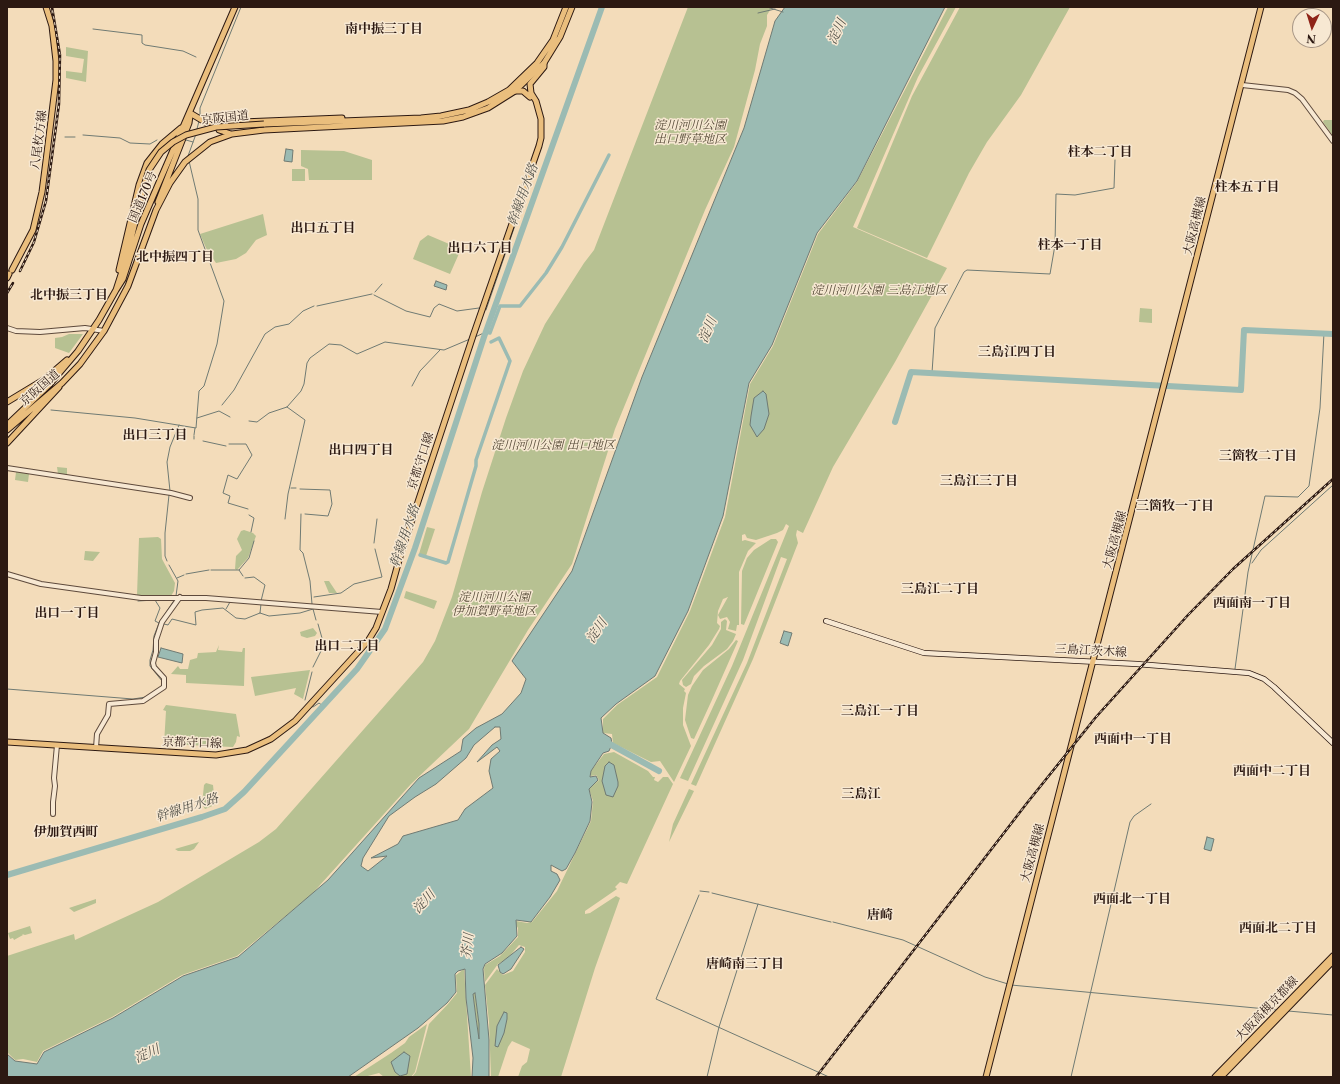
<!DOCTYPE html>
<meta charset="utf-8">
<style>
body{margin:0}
#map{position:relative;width:1340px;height:1084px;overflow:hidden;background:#f3dcba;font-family:"Libre Caslon Text",serif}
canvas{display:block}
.frame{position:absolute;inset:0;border:8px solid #2c1912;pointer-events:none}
.north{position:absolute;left:1292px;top:8px;width:40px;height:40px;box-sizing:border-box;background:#f7e8d2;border:1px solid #a69585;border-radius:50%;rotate:184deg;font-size:11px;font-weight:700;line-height:16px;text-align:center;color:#2c1912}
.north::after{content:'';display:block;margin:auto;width:14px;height:18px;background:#8f2418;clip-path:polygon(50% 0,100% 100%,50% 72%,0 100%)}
</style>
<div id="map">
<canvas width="1340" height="1084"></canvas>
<div class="frame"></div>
<div class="north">N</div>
</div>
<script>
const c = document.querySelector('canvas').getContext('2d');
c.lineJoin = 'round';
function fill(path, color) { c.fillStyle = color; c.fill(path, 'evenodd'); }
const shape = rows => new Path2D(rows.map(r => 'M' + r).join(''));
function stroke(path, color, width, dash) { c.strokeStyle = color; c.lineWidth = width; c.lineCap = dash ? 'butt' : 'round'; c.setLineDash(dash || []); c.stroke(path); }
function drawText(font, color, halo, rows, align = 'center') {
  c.font = font + ' "Libre Caslon Text","Noto Serif JP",serif'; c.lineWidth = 3; c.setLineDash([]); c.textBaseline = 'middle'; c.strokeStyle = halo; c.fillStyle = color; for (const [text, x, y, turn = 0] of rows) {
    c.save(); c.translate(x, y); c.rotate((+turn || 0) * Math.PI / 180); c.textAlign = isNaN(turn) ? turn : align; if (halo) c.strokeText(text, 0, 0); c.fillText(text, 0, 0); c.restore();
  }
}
fill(shape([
 [688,7,772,7,767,15,767,26,760,44,755,70,734,147,705,210,615,429,572,564,528,630,469,729,411,784,311,895,237,956,182,975,112,1017,43,1051,37,1062,23,1059,15,1060,7,1052,7,956,74,934,75,940,158,902,259,842,276,829,423,662,435,641,452,597,482,492,506,418,523,371,545,324,584,263,594,250],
 [948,7,956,7,918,77,853,227,947,268,895,362,833,467,803,533,797,530,796,535,798,543,753,659,696,786,691,784,747,663,787,559,781,557,743,660,688,781,680,778,732,666,789,526,786,524,783,530,777,533,756,540,747,538,745,534,742,535,742,541,745,540,756,543,748,551,739,572,739,625,737,625,736,631,728,629,730,622,727,617,720,619,718,615,728,597,723,599,718,611,717,623,720,626,719,629,709,645,680,681,679,684,685,689,684,691,686,693,683,708,683,725,691,746,674,782,660,761,651,762,613,743,612,734,603,733,603,719,617,705,657,677,690,611,725,517,750,384,773,346,818,234,857,182],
 [960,7,1070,7,1021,95,987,142,969,173,927,258,857,228,912,96],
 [66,47,88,51,86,82,66,78,66,71,82,73,84,59,66,56],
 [1324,120,1333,120,1333,136,1323,122],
 [301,150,344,151,372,160,372,180,309,180,308,169,301,166],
 [292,169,305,169,305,181,292,181],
 [263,214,267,235,256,240,246,253,236,259,216,263,206,248,200,234],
 [428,235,461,249,450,274,413,259,420,241],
 [1140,308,1152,309,1152,323,1139,322],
 [69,334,83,334,69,353,55,348,55,338,62,337],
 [57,467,67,468,67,476,58,474],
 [16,472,29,474,28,482,15,480],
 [427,527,435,529,426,556,419,554],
 [244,530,253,533,256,536,248,558,237,570,235,569,236,556,242,550,237,539,241,531],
 [158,537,161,539,162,559,175,583,174,591,171,596,137,595,139,538],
 [771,539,776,539,778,542,744,625,741,624,742,571,747,558,754,550],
 [85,551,100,552,93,561,84,560],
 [324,581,329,581,337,593,329,593],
 [406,591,437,601,434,609,404,598],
 [725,619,727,621,726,630,736,634,733,641,727,649,704,666,694,676,691,684,686,687,683,685,682,680,712,645,721,629,721,622],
 [313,628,317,633,315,636,307,638,301,636,300,632],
 [736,640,738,641,711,702,694,739,691,738,685,720,688,695,692,686,703,670,729,649],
 [219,645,218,650,242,652,243,648,245,648,244,686,186,683,186,675,171,674,178,666,180,669,188,669,190,660,197,658,198,653,216,652],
 [310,670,303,699,294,694,296,688,255,696,251,677],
 [166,705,236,714,240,737,237,736,236,742,233,747,164,744,166,711,163,710],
 [614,752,648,771,653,777,655,777,654,780,658,782,663,777,668,777,673,784,627,884,620,882,615,887,617,889,585,911,585,914,590,913,616,896,620,898,595,968,561,1077,518,1077,522,1066,527,1062,530,1049,512,1041,508,1047,498,1077,491,1077,489,1022,485,985,497,969,503,975,513,971,525,952,525,947,519,945,508,958,498,964,485,982,484,969,485,965,500,956,518,937,518,928,515,923,516,921,527,923,532,922,557,891,591,821,593,801,589,789,599,780,596,775,591,776,591,771,604,754],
 [206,783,213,785,215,805,205,809,202,804,204,785],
 [689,789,694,791,669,842,673,824],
 [199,842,194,849,190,851,178,851,175,849],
 [96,899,96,903,74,912,69,908],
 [30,926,32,933,25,935,22,934,23,935,14,940,13,938,10,939,8,933],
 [464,969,471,1077,412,1077,416,1072,429,1024,448,1004,457,993,456,975],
 [475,993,479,1024,479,1039,473,994],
 [427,1024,415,1072,411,1077,384,1077,379,1073,364,1077,354,1077,391,1053,405,1043,409,1037]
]), '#b7c192');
const water = shape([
 [785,7,945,7,857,181,817,233,772,345,749,383,723,516,688,611,655,676,616,704,601,718,603,733,611,738,612,744,609,751,603,753,591,771,590,777,596,776,598,780,589,789,592,802,590,821,575,853,566,869,562,871,551,865,551,871,557,874,560,880,550,897,531,922,516,920,517,936,502,953,485,964,483,969,489,1040,489,1077,472,1077,473,1058,466,998,465,969,458,971,455,974,456,992,447,1003,418,1028,348,1077,7,1077,7,1054,15,1061,37,1064,44,1052,113,1018,183,976,238,957,328,880,419,778,461,751,463,739,476,728,502,714,521,693,526,679,512,661,572,571,642,377,744,128,775,21,785,7],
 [495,727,500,727,501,739,492,745,477,762,497,747,500,751,491,759,489,771,493,788,465,809,458,820,403,836,398,844,371,858,387,856,368,871,361,866,363,858,389,816,415,797,436,784,466,758,474,745,495,727],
 [475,993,479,1024,479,1039,476,1018,473,994,475,993],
 [286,149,293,150,292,162,284,161,286,149],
 [436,281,447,285,446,290,434,286,436,281],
 [763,391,766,394,769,414,764,429,757,437,750,425,751,416,754,398,763,391],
 [784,631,792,633,788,646,780,643,784,631],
 [161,648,183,654,182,663,158,657,161,648],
 [609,762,614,765,618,782,618,786,613,797,606,795,602,781,605,766,609,762],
 [1207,837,1214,839,1211,851,1204,849,1207,837],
 [521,947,524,949,511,969,503,974,500,972,498,965,521,947],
 [504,1012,507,1013,507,1019,504,1033,498,1047,495,1046,497,1026,504,1012],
 [404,1052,410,1056,407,1074,400,1076,395,1072,391,1062,404,1052]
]);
fill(water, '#9bbbb3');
stroke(water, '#6f7a73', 1);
stroke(shape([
 [767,7,783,12],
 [758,13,775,9],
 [93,29,142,35,142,43,145,45,183,51,196,57],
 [200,116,200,108,241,7],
 [197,129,199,121],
 [83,135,120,138,130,143,150,144,157,140],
 [65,137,75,137],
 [186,140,193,142],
 [188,156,196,134],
 [375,292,382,284],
 [374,295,406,311,430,317,434,308,439,304,457,311,479,308],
 [317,306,372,294],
 [486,310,522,205],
 [475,337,486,332],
 [932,373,935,328,964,272,967,270,1050,274,1055,245,1056,194,1075,195,1114,188,1115,160],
 [412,386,420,371,440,350],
 [222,405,234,390,265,334,275,327,289,324,303,311,314,306],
 [51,410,135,418,196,428,199,391,204,386,217,344,224,301,198,230,198,199,189,161],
 [197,418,219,411,230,417],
 [249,421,257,422,269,413,287,407,301,391,304,384,307,363,310,358,329,344,341,345,357,354,385,342,444,350,470,339],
 [194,435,195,428],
 [194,439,194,436],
 [203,441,226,446],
 [229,444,246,444,252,455,237,479,228,475,223,493,230,496,228,503,248,509],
 [291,488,296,488],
 [300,489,330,490,332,504,328,516,305,514],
 [170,491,167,462,170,447,179,425],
 [301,514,300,550,303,553,310,581,312,604],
 [249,515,254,518,251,532],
 [285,519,288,494,305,420,287,407],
 [374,543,377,519],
 [413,553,414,554],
 [167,561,165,556,165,533,169,495],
 [1252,563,1261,550,1333,485],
 [169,565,178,581,176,596],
 [211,570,239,570],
 [186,574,209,570],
 [243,576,239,570,249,558,254,541],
 [177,578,184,575],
 [245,578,254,577,265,585,261,601],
 [314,597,341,593,354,584,382,577,375,549],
 [138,601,155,600,160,608,155,621,159,623],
 [226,609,230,602],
 [260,613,269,616,300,613,313,609,316,620],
 [260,613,261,604],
 [164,624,168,625,172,619,196,625,195,612,202,610,223,608,236,618,245,619,260,613],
 [313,667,324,645,318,624],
 [1235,669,1248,572,1265,496,1298,497,1309,486,1320,408,1324,333],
 [162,681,150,666,150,660,153,650,154,636,159,623,175,599],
 [7,689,133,699,146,697],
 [305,700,312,672],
 [313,707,319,703,323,706],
 [700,891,709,892],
 [712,893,831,922],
 [699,895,656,999,829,1077],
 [833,922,903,940,985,977,1008,984],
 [1011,985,1277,1010],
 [1288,1011,1333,1015],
 [707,1077,719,1027,758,904],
 [1071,1077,1130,822,1134,816,1151,804]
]), '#6f7a73', 1);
stroke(shape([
 [486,332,490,333,500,306,520,306,546,273,562,247,609,155],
 [420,555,446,563,448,562,476,466,476,460,510,361,499,338,491,342]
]), '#9bbbb3', 3.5);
stroke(shape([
 [895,422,911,372,1241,390,1244,330,1333,334],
 [606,742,659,771],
 [7,875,202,817,225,809,244,792,357,669,385,629,415,548,484,337,602,7]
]), '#9bbbb3', 6);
const tertiary = shape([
 [1242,85,1288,90,1295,93,1302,99,1333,141],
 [7,328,16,331,40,332,85,328,104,331],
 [7,468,171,493,190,498],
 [7,574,41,584,141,598,206,598,382,612],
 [96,748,97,734,108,715,109,704,143,701,164,687,164,678,154,667,153,663,156,652,156,640,162,622,180,597],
 [53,814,53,802,55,786,54,778,57,745]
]);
const secondary = shape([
 [826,621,924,653,1137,664,1249,673,1264,679,1274,687,1333,743]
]);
const primary = shape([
 [515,91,523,91,530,97],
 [12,270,33,230,42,192,46,161,56,80,56,61,52,26,46,7],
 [7,278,9,274],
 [7,742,216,755,247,750,271,739,295,721,368,641,376,628,391,589,401,553,473,336,539,146,541,138,541,119,536,101,531,93,530,84,544,67,544,63],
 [986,1077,1261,7],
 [1215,1077,1333,956],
 [1221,1077,1333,961]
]);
const trunk = shape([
 [190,113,205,122,217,123,342,118],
 [217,123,219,130,231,134],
 [264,124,421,118,441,116,469,110,488,102,509,90,537,63,553,40,566,7],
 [158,202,189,123,190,116],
 [119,270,139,185,147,163,162,144,181,128],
 [116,290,123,279,141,224,235,7],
 [7,402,45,379,67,360],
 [7,425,50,384,78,351,99,320,116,290,127,256,143,189],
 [7,430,62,383,80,364,104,331,128,286,156,210,170,183,185,162,210,142,232,134,264,130,443,121,463,117,488,108,515,91,544,63,560,37,572,7],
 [7,443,59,387]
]);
stroke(tertiary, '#5e4a3c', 6);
stroke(secondary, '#2c1912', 6);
stroke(primary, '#2c1912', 7);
stroke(trunk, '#2c1912', 7);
stroke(tertiary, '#f7e8d2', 4);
stroke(secondary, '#f7e8d2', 4.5);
stroke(primary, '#eabe7d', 5);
stroke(trunk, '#eabe7d', 5);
const rail = shape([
 [20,271,34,242,46,201,59,104,60,55,52,7],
 [7,293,13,283],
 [816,1077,1027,803,1096,717,1188,615,1233,569,1333,479]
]);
stroke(rail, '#2c1912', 2.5);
stroke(rail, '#f7e8d2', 1, [3]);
const trunkBridge = shape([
 [143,189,149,170,161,152,173,142,186,135,216,127,264,124]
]);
stroke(trunkBridge, '#2c1912', 7, []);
stroke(trunkBridge, '#eabe7d', 5);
drawText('12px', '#2c1912', '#f7e8d2', [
 ["京阪国道",225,118,-6],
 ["八尾枚方線",39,140,-83],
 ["国道170号",143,197,-67],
 ["大阪高槻線",1195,226,-76],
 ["京阪国道",40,388,-41],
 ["京都守口線",421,461,-72],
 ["大阪高槻線",1115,540,-75],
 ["三島江茨木線",1091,651,3],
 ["京都守口線",192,743,2],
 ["大阪高槻線",1033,853,-75],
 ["大阪高槻京都線",1267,1009,-46]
]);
drawText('italic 12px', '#564b38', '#f7e8d2', [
 ["淀川河川公園",690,126],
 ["出口野草地区",690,140],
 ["淀川河川公園 三島江地区",879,291],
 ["淀川河川公園 出口地区",553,446],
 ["淀川河川公園",494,598],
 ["伊加賀野草地区",494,612]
]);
drawText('bold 13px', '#2c1912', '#f7e8d2', [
 ["南中振三丁目",384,29],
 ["柱本二丁目",1100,152],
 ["柱本五丁目",1247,187],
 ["出口五丁目",323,228],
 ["柱本一丁目",1070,245],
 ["出口六丁目",480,248],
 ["北中振四丁目",175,257],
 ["北中振三丁目",69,295],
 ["三島江四丁目",1017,352],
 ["出口三丁目",155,435],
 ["出口四丁目",361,450],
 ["三箇牧二丁目",1258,456],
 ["三島江三丁目",979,481],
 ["三箇牧一丁目",1175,506],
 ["三島江二丁目",940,589],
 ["西面南一丁目",1252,603],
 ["出口一丁目",67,613],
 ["出口二丁目",347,646],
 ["三島江一丁目",880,711],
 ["西面中一丁目",1133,739],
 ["西面中二丁目",1272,771],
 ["三島江",861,794],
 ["伊加賀西町",66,832],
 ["西面北一丁目",1132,899],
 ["唐崎",880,915],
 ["西面北二丁目",1278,928],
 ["唐崎南三丁目",745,964]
]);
drawText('italic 13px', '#53524a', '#f7e8d2', [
 ["淀川",837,32,-65],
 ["幹線用水路",523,195,-70],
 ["淀川",708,330,-67],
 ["幹線用水路",405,536,-71],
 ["淀川",597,631,-56],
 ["幹線用水路",187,808,-18],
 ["淀川",424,902,-47],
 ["芥川",468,946,-84],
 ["淀川",147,1054,-24]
]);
</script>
